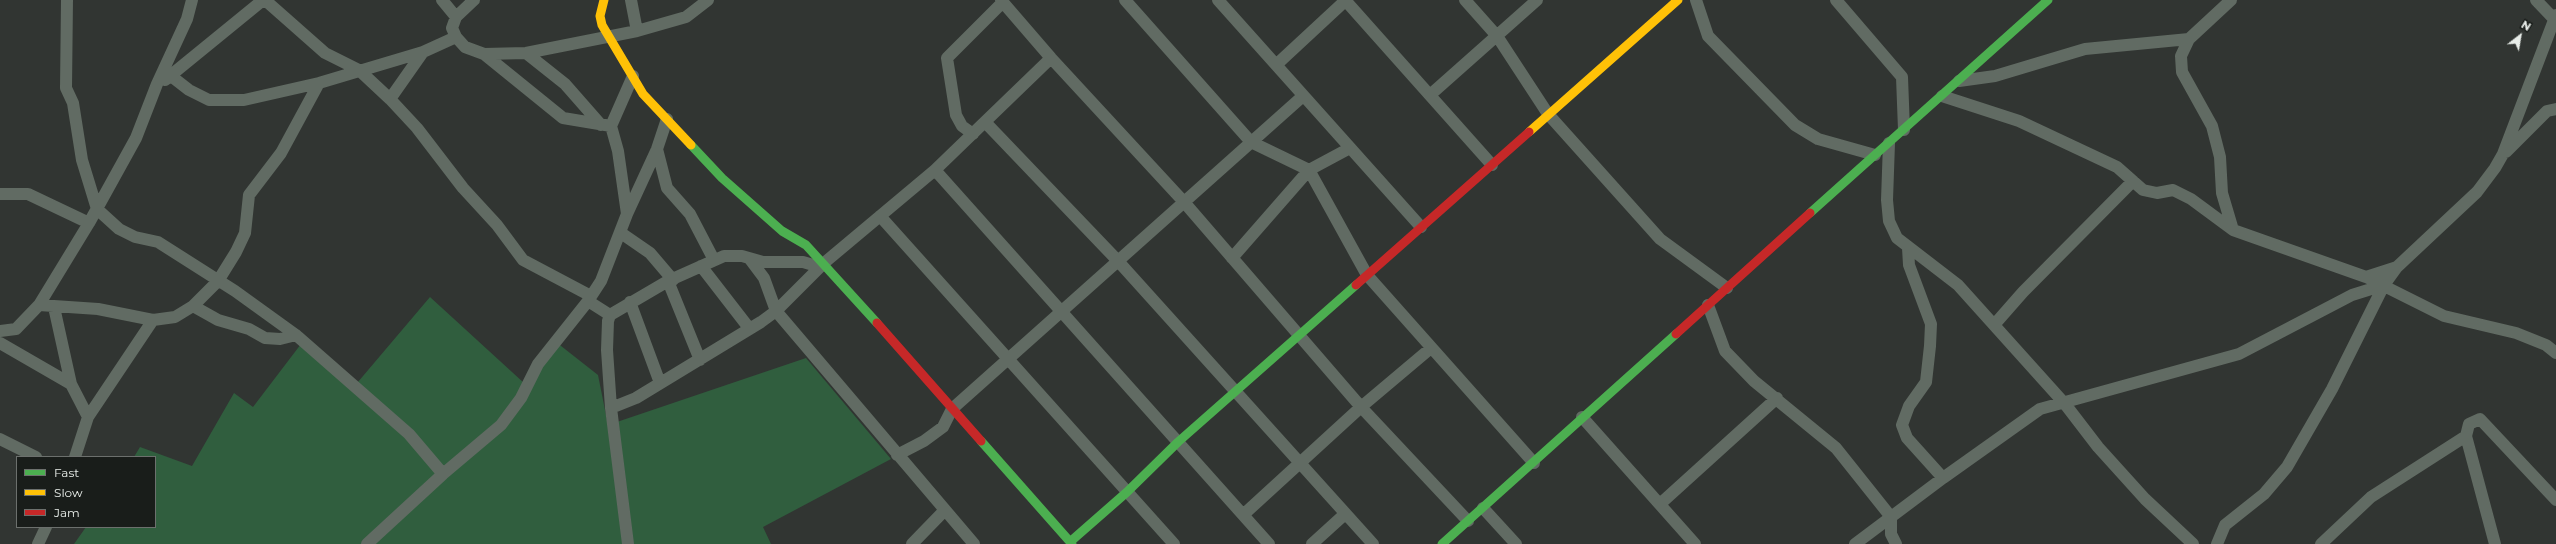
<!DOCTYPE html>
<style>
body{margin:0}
#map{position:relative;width:2556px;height:544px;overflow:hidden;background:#313532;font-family:Montserrat,sans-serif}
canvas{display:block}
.legend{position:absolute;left:16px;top:456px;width:140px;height:72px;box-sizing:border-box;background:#191d1a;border:1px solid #6c706d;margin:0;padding:5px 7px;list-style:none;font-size:12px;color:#e8ede9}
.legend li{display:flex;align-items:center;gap:8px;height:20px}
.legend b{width:20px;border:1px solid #6c706d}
.north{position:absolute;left:2500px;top:16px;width:40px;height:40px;-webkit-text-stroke:3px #191d1a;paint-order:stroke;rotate:31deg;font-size:11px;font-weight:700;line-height:16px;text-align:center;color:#e8ede9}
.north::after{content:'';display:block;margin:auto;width:14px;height:18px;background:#e8ede9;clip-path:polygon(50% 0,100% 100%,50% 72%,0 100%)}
</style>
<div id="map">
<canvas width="2556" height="544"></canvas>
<ul class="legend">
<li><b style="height:5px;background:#4caf50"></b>Fast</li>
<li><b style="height:5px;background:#ffc107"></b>Slow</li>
<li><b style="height:5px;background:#c62828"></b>Jam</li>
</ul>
<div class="north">N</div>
</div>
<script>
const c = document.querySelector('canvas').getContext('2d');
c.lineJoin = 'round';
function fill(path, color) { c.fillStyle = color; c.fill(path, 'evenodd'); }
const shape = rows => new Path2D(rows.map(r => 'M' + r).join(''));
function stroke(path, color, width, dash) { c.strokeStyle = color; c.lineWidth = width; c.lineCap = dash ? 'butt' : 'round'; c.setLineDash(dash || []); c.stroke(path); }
fill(shape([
 [430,297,524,383,556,342,598,375,608,425,806,358,891,459,763,527,771,544,74,544,86,527,155,527,155,457,134,457,140,447,192,466,234,393,253,407,301,344,352,389]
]), '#305e3e');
stroke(shape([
 [67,0,66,88,73,103,82,160,97,209,119,229,135,237,158,242,235,291,296,335,409,434,443,474],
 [265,0,325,53,359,70,390,99,417,128,463,188,497,225,523,260,591,296],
 [442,0,456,17],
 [474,0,456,17,452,28,456,37,465,47,484,54,563,118,611,126],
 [631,0,637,31],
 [1001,0,1051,58,1184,202,1361,407,1468,521],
 [1125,0,1251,142,1309,170,1367,275,1534,463],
 [1218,0,1421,227],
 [1345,0,1492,165],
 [1465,0,1497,36,1548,114,1660,239,1727,288],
 [1696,0,1708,36,1795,125,1818,139,1875,155],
 [1836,0,1902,77,1904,130],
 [2231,0,2189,39,2181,56,2182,72,2212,126,2220,157,2222,193,2233,230],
 [2536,0,2556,21],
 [526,53,565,84,601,125],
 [484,54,526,53,637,31,686,17,708,0],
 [1276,65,1346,0],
 [171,76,189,90,209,100,244,100,319,83,423,52,456,37],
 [165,80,263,0],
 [1959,81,1995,76,2085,49,2189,39],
 [1430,95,1537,0],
 [1942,96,2019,121,2117,167,2143,190,2157,193,2173,190,2191,199,2233,230,2366,277,2444,316,2516,333,2546,345,2556,353],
 [390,99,423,52],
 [985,122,1118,261,1373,544],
 [973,134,962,126,956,115,947,58,1003,2],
 [1889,143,1887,200,1889,221,1897,238,1958,285,2065,404,2098,447,2145,499,2193,544],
 [657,149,667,188,690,214,714,260],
 [2506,152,2547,111,2556,109],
 [935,170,1269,544],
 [0,194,28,194,89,223],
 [627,214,618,151,611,126,633,76],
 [880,216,1174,544],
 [621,233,650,253,673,280],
 [1908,248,1909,265,1931,324,1930,346,1926,382,1909,406,1902,425,1907,438,1943,478],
 [749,258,764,278,776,311,974,544],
 [1232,258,1309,170,1350,148],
 [701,266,749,328],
 [2366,277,2397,267],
 [668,281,700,360],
 [630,302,660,383],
 [39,305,98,309,153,320,175,317,193,306,218,320,249,329,265,338,280,339,296,335],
 [1708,305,1725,351,1754,381,1836,448,1891,517,1891,534,1896,544],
 [193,306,218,281,236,252,245,233,249,195,281,153,319,83],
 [54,307,71,384,88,417],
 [610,315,668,281,724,256,742,256,763,262,803,262,820,267],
 [1994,325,2023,292,2133,181],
 [0,331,16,329,39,305,89,223,136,138,157,84,187,19,192,0],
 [0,343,71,384],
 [611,408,636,398,761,322,776,311,824,263,935,170,1051,58],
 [1582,417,1695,544],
 [0,439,36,457],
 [897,455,924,441,943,427,952,409,1303,96],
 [75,457,88,417,153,320],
 [1660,504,1777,398],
 [1483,508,1516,544],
 [1243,515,1361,407,1431,348],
 [38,544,46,527],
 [367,544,443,474,501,425,521,398,538,364,588,301],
 [628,544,611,408,607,350,608,321,610,315,588,301,601,281,627,214,657,149,667,119],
 [912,544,944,511],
 [1312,544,1345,514],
 [1855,544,1943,478,2040,409,2239,354,2352,295,2384,285],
 [2217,544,2225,525,2264,494,2287,467,2332,389,2384,285,2397,267,2477,192,2495,168,2503,154,2556,15],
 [2321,544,2371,497,2466,436],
 [2495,544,2466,436,2469,424,2480,419,2556,500]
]), '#616b63', 12);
stroke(shape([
 [691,145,722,178,782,231,806,245,877,323],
 [1810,213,2048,0],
 [981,441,1072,544],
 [1070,542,1127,492,1178,442,1356,285],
 [1442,544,1676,334]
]), '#4caf50', 9);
stroke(shape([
 [604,0,600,16,602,25,643,94,691,145],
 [1529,132,1678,0]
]), '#ffc107', 9);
stroke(shape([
 [1356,285,1529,132],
 [877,323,981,441],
 [1676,334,1810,213]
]), '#c62828', 9);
</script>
